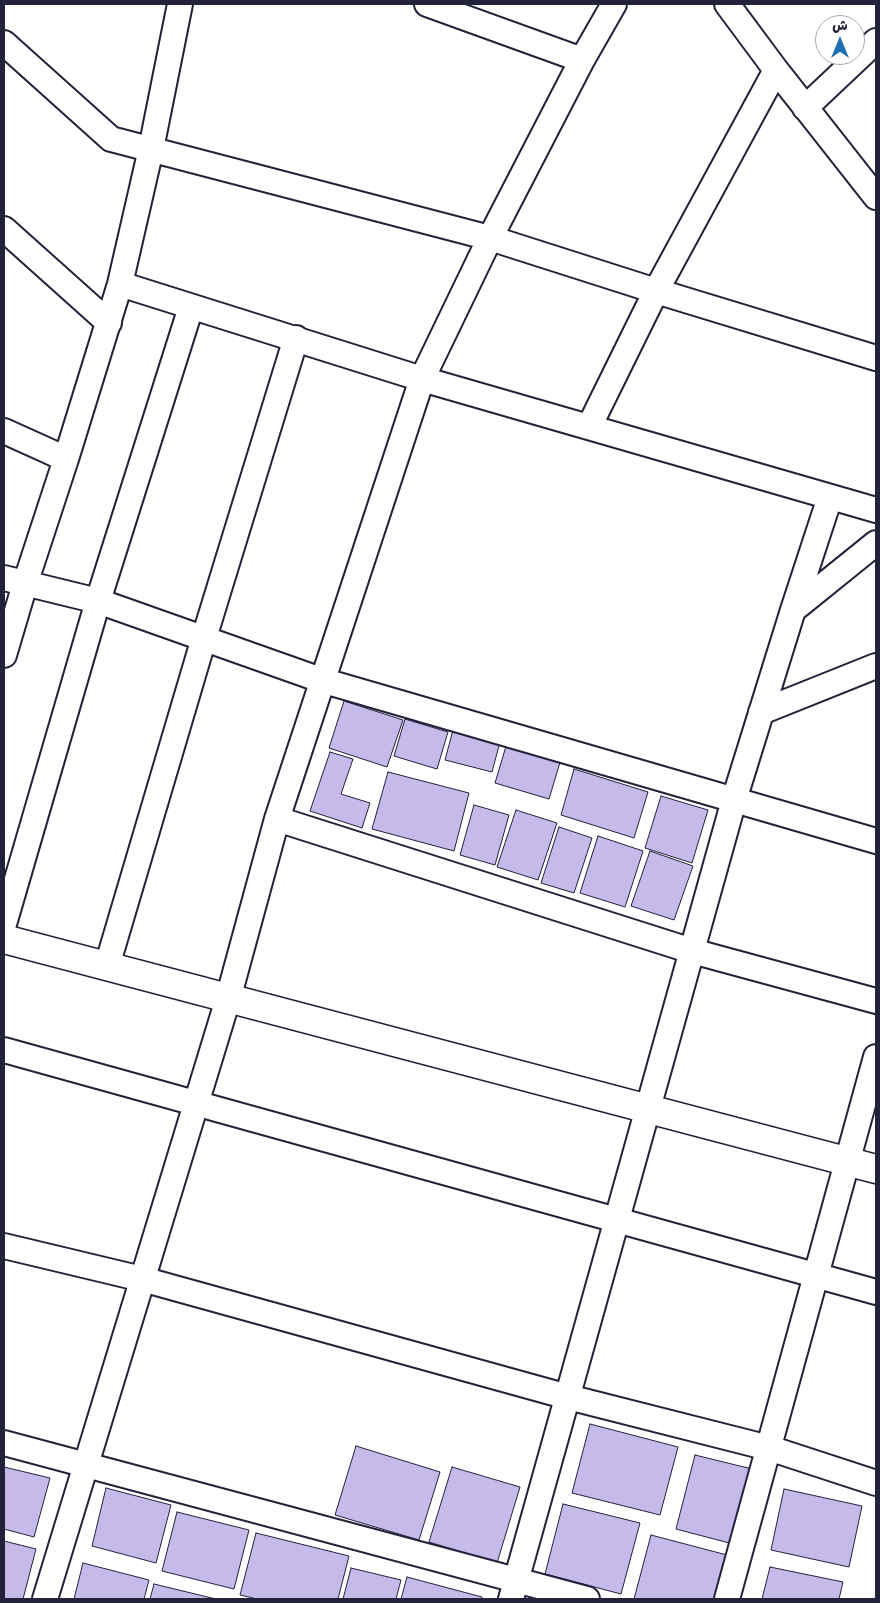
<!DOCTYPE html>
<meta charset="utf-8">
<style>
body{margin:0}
#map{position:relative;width:880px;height:1603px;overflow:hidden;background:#fff;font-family:Pangolin,"Playpen Sans Arabic",sans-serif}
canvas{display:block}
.frame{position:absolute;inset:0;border:5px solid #22223b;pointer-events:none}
.north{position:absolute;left:815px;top:15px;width:50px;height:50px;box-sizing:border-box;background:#fff;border:1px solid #a7a7b1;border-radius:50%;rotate:0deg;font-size:14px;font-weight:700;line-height:20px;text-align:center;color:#22223b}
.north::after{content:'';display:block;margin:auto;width:18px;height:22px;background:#1f6fb2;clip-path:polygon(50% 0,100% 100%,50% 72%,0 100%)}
</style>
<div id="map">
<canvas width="880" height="1603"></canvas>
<div class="frame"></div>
<div class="north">ش</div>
</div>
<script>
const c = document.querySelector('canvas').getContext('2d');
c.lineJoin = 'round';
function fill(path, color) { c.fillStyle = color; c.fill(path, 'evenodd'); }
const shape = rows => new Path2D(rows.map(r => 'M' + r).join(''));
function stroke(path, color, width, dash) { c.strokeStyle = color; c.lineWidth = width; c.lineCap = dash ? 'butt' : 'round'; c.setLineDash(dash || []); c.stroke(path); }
const building = shape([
 [344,701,403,720,387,767,329,748,344,701],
 [405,719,448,732,437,769,394,756,405,719],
 [453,730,500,742,492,772,445,760,453,730],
 [507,743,561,759,549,799,495,783,507,743],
 [330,752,353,759,341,794,370,803,362,828,310,811,330,752],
 [574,769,648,792,634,838,561,815,574,769],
 [388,772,469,793,454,851,372,829,388,772],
 [661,796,708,810,692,863,645,848,661,796],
 [474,805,509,815,495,865,460,855,474,805],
 [516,810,557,823,538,880,497,867,516,810],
 [559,827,592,838,574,893,541,883,559,827],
 [598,836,643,851,625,907,580,893,598,836],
 [650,851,693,866,674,920,631,906,650,851],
 [590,1424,678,1447,660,1515,572,1493,590,1424],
 [356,1446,440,1472,419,1540,335,1515,356,1446],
 [695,1455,752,1469,733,1544,676,1529,695,1455],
 [4,1467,50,1478,34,1537,4,1529,4,1467],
 [452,1467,520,1487,497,1563,429,1542,452,1467],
 [106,1488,171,1505,156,1563,92,1546,106,1488],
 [784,1489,862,1506,849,1567,771,1550,784,1489],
 [563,1504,640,1523,621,1594,545,1574,563,1504],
 [177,1512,249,1530,234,1589,162,1571,177,1512],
 [256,1533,349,1556,338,1599,257,1599,240,1595,256,1533],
 [651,1535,727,1555,716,1599,634,1599,651,1535],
 [4,1541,36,1549,23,1599,4,1599,4,1541],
 [83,1563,149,1580,144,1599,74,1599,83,1563],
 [770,1567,843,1582,839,1599,762,1599,770,1567],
 [351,1568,401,1580,396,1599,343,1599,351,1568],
 [407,1577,482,1597,482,1599,401,1599,407,1577],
 [154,1584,216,1599,150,1599,154,1584]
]);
fill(building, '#c6baeb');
stroke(building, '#22223b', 1);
const street = shape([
 [180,4,151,149,120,284,422,379,876,510],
 [427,4,582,60],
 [727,4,776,70,876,197],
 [4,43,111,139,490,238,656,291,876,358],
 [805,108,876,41],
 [4,229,109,323],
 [589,427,656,291,776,70],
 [4,431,66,459,120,284],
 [4,578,98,601,321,680,876,841],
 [793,610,876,543],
 [4,655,25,584,66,459],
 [761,712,876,666],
 [277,819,692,951,876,1001],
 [4,924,98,601,191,307],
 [107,966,204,638,296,338],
 [4,1050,876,1292],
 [4,1246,142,1279,568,1397,769,1448,876,1483],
 [4,1443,587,1599],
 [45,1599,228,999,277,819,422,379,490,238,582,60,614,4],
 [511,1599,734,800,793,610,830,497],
 [727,1599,876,1057]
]);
const secondary = shape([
 [4,939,876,1169]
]);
stroke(street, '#22223b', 28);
stroke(secondary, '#22223b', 31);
stroke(street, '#fff', 24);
stroke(secondary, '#fff', 28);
</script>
